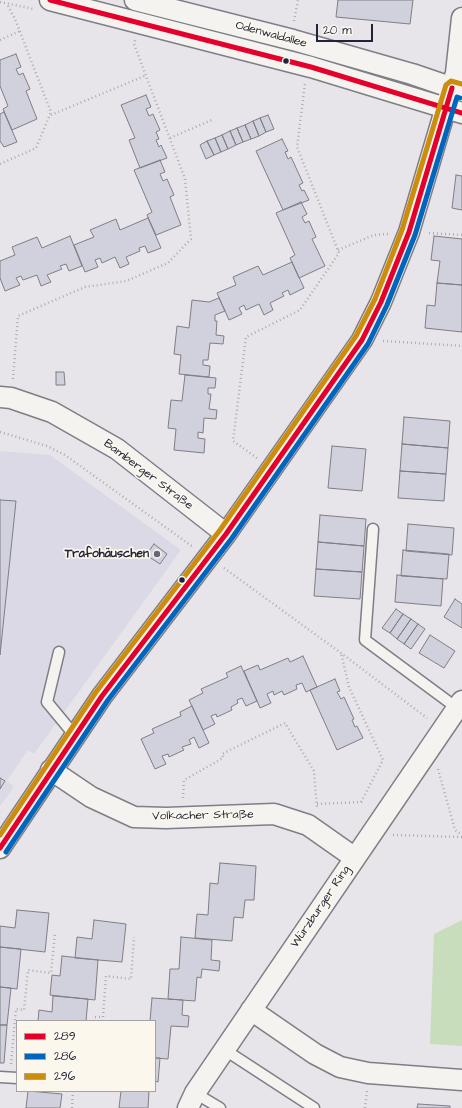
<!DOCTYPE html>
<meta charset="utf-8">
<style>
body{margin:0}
#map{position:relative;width:462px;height:1108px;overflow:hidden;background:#e7e5ea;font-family:"Architects Daughter",sans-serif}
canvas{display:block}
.legend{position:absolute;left:16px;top:1020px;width:140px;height:72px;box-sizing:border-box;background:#fbf7ec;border:1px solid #a4a2a5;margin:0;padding:5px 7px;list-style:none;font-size:12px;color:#22223b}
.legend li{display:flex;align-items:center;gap:8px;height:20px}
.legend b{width:20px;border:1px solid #a4a2a5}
.scale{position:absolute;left:316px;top:24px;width:57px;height:18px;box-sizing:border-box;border:2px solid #22223b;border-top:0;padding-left:5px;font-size:12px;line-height:14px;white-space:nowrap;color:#22223b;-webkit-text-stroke:3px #fbf7ec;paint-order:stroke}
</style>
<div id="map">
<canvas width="462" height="1108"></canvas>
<ul class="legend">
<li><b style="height:5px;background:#e4002b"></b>289</li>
<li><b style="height:5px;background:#0065bd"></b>286</li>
<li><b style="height:5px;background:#cc8c0c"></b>296</li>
</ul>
<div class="scale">20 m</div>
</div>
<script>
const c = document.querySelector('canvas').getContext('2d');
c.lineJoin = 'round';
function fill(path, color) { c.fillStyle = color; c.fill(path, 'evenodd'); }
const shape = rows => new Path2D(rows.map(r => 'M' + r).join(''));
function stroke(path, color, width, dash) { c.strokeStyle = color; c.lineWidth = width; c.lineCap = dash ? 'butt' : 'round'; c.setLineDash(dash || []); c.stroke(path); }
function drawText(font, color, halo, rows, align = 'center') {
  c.font = font + ' "Architects Daughter",sans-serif'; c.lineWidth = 3.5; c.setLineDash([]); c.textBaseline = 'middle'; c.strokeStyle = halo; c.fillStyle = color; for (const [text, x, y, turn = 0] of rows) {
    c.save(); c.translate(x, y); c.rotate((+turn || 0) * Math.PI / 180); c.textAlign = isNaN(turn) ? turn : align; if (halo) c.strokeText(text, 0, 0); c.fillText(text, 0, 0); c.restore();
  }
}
fill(shape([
 [0,451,50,455,181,550,34,754,28,750,7,781,14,787,0,806]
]), '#dbd9e6');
fill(shape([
 [462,920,462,1046,430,1044,434,934]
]), '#c7ddbb');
const building = shape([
 [338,0,413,0,410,24,336,17,338,0],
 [16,54,21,67,16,69,19,75,23,73,30,89,26,91,37,119,12,130,3,109,8,106,0,86,0,60,16,54],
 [146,95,151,107,146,109,149,116,153,114,160,130,156,132,159,139,156,140,159,147,161,145,167,158,140,168,129,140,135,138,121,105,146,95],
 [4,112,17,142,4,147,0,141,0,114,4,112],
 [268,115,274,129,266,132,260,118,268,115],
 [260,118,266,132,259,136,253,121,260,118],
 [253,121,259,136,251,139,245,125,253,121],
 [245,125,251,139,243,142,237,128,245,125],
 [237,128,243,142,236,145,230,131,237,128],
 [230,131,236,145,228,149,222,135,230,131],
 [222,135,228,149,221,152,215,138,222,135],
 [215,138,221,152,214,155,207,141,215,138],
 [282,139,288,151,285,152,288,159,291,157,303,183,299,185,302,191,304,190,309,200,283,210,256,151,282,139],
 [207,141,214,155,206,159,200,145,207,141],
 [160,160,165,172,160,174,163,181,167,179,174,195,170,197,181,225,156,235,147,215,152,212,134,170,160,160],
 [456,175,462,176,462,210,452,208,456,175],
 [301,202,307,214,302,217,305,223,309,221,316,237,312,239,325,266,299,278,290,258,295,255,276,213,301,202],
 [148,218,161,248,148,253,145,246,139,248,140,251,126,257,129,264,120,268,115,257,102,263,100,258,95,260,98,267,85,272,74,245,94,237,90,230,116,219,120,230,148,218],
 [70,236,82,266,69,271,66,264,60,266,62,269,47,275,51,282,41,286,37,275,23,280,21,276,16,278,20,285,5,291,0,278,0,261,15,255,12,247,37,237,42,248,70,236],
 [434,236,462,239,462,285,437,283,440,261,431,260,434,236],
 [292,262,304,288,290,295,288,290,282,293,284,296,270,303,273,310,264,315,259,304,246,310,244,305,239,308,242,314,229,320,217,293,236,285,233,277,258,266,263,275,292,262],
 [437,283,462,285,462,332,425,328,427,305,435,306,437,283],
 [219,298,225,311,215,315,215,321,217,321,216,335,224,336,223,344,210,343,208,360,203,360,203,365,210,366,209,377,179,374,181,355,174,354,177,326,189,328,192,300,209,302,219,298],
 [56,372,64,372,65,385,56,385,56,372],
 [185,375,216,378,215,388,208,388,208,394,211,394,209,409,217,410,216,419,204,418,203,433,198,432,198,438,205,439,204,453,174,450,176,429,168,428,171,400,182,401,185,375],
 [404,417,450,421,448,448,402,444,404,417],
 [402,444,448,448,446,474,400,471,402,444],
 [332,446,366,449,362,491,328,488,332,446],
 [400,471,446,474,444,501,398,498,400,471],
 [0,500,16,501,0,655,0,500],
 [320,515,366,519,364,546,318,542,320,515],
 [408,524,454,528,452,555,406,551,408,524],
 [318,542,364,546,362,572,316,569,318,542],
 [154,544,167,554,160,564,146,555,154,544],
 [403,550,449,554,447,579,401,576,403,550],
 [316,569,362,572,360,599,314,596,316,569],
 [397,575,443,579,441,606,395,602,397,575],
 [455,599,462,604,462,628,444,617,455,599],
 [396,609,403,614,390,633,382,628,396,609],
 [403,614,411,619,397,639,390,633,403,614],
 [411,619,418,624,404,644,397,639,411,619],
 [418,624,425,629,411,649,404,644,418,624],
 [430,635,455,651,444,668,419,653,430,635],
 [303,656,317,687,306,692,302,683,296,685,297,689,284,695,282,691,274,695,273,691,267,694,271,703,260,708,244,671,258,665,260,670,288,658,290,662,303,656],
 [241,666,257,701,246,706,242,698,237,700,238,703,231,707,232,710,217,717,216,714,211,716,215,724,203,730,189,700,203,693,201,689,228,677,226,673,241,666],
 [335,679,340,691,337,692,341,699,344,697,354,719,352,720,355,727,357,726,363,738,337,750,310,690,335,679],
 [192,706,209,743,199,748,194,737,189,740,191,744,182,747,184,750,169,757,168,754,162,756,166,764,155,769,141,739,154,733,152,729,181,716,180,712,192,706],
 [0,778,5,781,0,789,0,778],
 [220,863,256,866,254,900,245,900,243,918,234,917,232,941,195,938,197,914,208,915,210,883,218,884,220,863],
 [17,910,49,913,45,952,0,947,0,926,15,928,17,910],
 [94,920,126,924,122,962,75,958,77,937,92,939,94,920],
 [181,937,212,940,211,960,220,961,219,971,202,969,201,978,197,977,195,1001,168,999,170,969,179,969,181,937],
 [0,947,21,949,17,989,0,987,0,947],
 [62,956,98,960,95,1000,50,995,52,975,60,976,62,956],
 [0,987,11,988,7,1025,0,1025,0,987],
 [53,996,88,999,86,1021,38,1021,39,1010,52,1012,53,996],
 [152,998,183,1000,182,1015,189,1016,188,1027,171,1026,168,1059,155,1058,155,1021,150,1021,152,998],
 [0,1025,7,1025,4,1063,0,1063,0,1025],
 [155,1058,160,1058,158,1082,155,1081,155,1058],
 [28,1091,62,1094,60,1108,26,1108,28,1091],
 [121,1091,149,1091,148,1108,119,1108,121,1091],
 [418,1104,450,1106,450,1108,417,1108,418,1104]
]);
fill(building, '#d1d0dd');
stroke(building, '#7f7e85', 1);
const lane = shape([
 [373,529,365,640,457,708],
 [59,652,47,702,76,737],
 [225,1050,314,1108],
 [0,1077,17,1078],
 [195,1093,220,1108]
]);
const street = shape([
 [50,0,311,67,462,113],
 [135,0,293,40,412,74,462,91],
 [0,397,11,398,52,412,117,449,226,534],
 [51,770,91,797,134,817,166,818,274,814,308,825,355,858],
 [0,848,102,696,226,534,362,340,381,302,409,232,456,73,462,18],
 [251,1010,315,1054,340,1067,368,1073,462,1080],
 [188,1108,195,1093,462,701]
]);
stroke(lane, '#7f7e85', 13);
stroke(street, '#7f7e85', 23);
stroke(shape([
 [0,2,34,9],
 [294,21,298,0],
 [0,40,20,31],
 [51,115,147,75],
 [170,138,214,119],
 [0,164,36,148,51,112,15,19,7,4],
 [429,233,462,235],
 [338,250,374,235,388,234],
 [383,341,462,346],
 [13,379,18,316,85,287,126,281,168,263,191,239,185,179,134,44,135,40],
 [0,432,47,446,65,455,193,547],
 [257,458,233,441,246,337,300,310,339,253,297,147,305,84],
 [224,568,341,653,427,718],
 [438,769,455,830,462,835],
 [183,798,184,780,223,758,222,754,285,723,314,771,317,808],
 [317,804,361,802,383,760,349,687,341,653],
 [393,835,462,837],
 [95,1021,95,1017,103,1017,106,976,131,979,134,937],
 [11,1064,16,1009,24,1010,28,970,51,973,55,933],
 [72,1108,73,1091],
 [365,1108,367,1091]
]), '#aeadae', 2.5, [1, 3]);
stroke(lane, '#f4f3f0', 10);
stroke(street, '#f4f3f0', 20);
stroke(shape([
 [50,0,311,67,462,113],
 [0,848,102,696,226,534,362,340,381,302,409,232,452,88]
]), '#e4002b', 5);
stroke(shape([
 [6,852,108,700,232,538,368,344,387,305,415,235,457,97,460,98]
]), '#0065bd', 5);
stroke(shape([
 [0,835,96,692,220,530,356,336,375,299,402,230,446,85,451,81,462,84]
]), '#cc8c0c', 5);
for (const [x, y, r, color] of [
 [286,61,3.5,"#22223b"],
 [157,554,4,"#676678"],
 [182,580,3.5,"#22223b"]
]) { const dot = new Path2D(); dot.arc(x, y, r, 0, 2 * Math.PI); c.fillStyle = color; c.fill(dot); stroke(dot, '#fbf7ec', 1.5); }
drawText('12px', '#22223b', '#fbf7ec', [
 ["Odenwaldallee",271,35,15],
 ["Bamberger Straße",148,475,37],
 ["Volkacher Straße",203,816,-1],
 ["Würzburger Ring",321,907,-56]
]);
drawText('bold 12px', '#22223b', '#fbf7ec', [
 ["Trafohäuschen",149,554]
], 'right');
</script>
